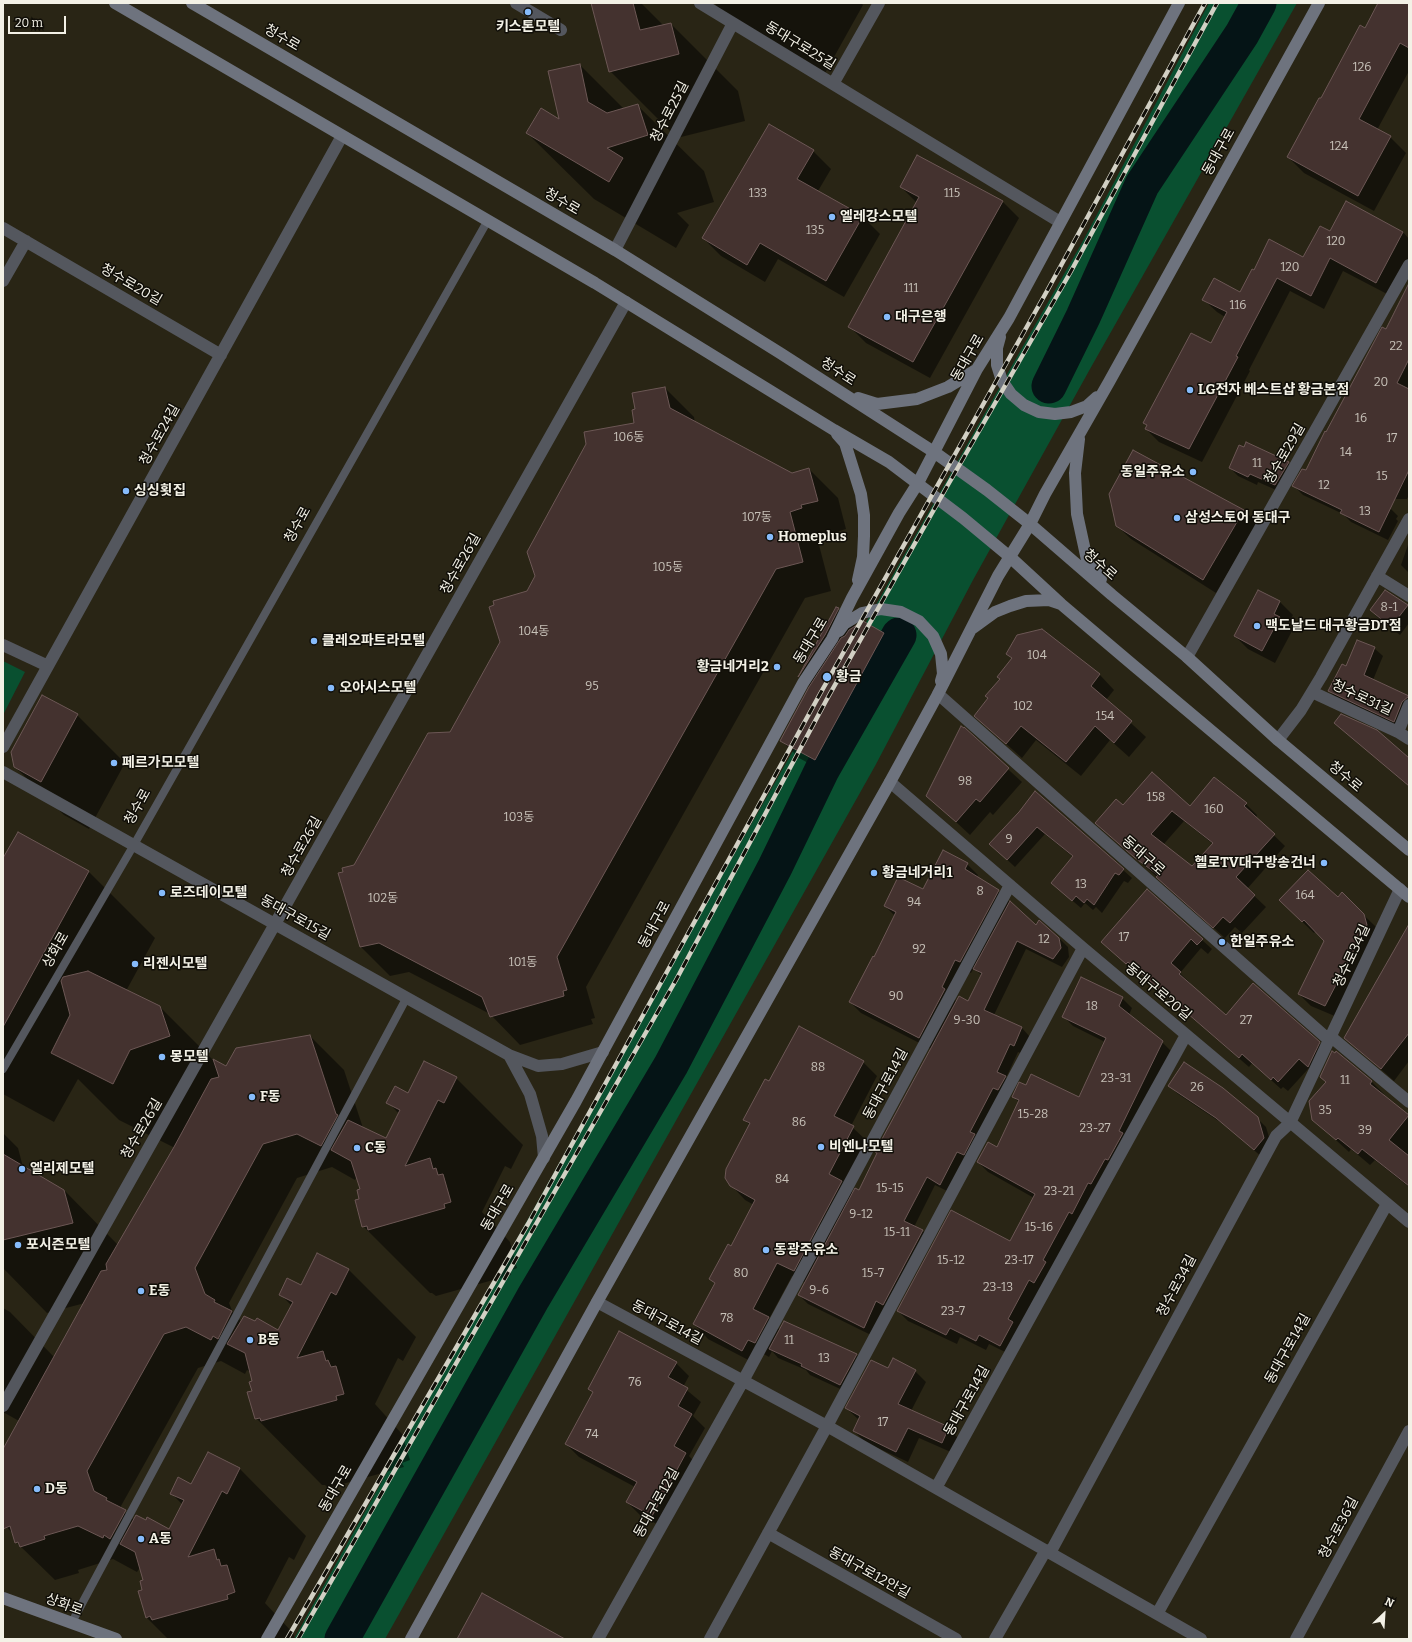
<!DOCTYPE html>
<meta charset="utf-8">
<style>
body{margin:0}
#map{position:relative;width:1412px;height:1642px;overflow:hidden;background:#292515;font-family:Bitter,serif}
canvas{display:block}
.frame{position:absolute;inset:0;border:4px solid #f3f1e6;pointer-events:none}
.north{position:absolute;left:1364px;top:1594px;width:40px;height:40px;-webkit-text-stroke:3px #100e08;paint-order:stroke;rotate:25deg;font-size:11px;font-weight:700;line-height:16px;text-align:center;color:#f3f1e6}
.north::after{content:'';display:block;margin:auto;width:14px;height:18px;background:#f3f1e6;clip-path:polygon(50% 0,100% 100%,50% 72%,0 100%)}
.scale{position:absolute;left:8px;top:16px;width:58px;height:18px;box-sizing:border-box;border:2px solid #f3f1e6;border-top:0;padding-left:5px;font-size:12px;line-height:14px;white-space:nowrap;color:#f3f1e6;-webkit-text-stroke:3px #100e08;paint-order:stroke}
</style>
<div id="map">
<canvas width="1412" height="1642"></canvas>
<div class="frame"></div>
<div class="north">N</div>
<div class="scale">20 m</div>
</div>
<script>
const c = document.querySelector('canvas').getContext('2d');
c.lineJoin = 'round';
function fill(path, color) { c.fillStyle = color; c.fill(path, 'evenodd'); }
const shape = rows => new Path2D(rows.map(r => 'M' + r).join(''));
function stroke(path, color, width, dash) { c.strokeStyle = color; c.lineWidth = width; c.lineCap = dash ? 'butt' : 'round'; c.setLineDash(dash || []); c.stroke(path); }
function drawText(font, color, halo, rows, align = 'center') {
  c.font = font + ' Bitter,"Noto Sans KR",serif'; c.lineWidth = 3; c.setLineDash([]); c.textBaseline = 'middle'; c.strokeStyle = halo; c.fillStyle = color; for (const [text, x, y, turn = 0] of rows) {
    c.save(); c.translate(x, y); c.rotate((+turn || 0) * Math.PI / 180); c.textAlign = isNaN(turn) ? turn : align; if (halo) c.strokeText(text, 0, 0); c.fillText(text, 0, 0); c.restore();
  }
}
fill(shape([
 [1209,3,1297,3,1090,369,973,580,875,766,385,1639,294,1639,591,1106,1084,239],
 [3,661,25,672,3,715]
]), '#095030');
fill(shape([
 [592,3,641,3,664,26,671,24,738,91,745,121,677,138,610,71],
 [714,3,861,3,863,5,824,75,737,27],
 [1379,3,1409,3,1409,71,1377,130,1390,137,1406,153,1374,211,1304,173,1288,157,1365,29],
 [580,65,624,109,637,105,704,171,714,202,677,213,689,225,676,248,594,199,527,133,560,121],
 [813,151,831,169,818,191,863,217,880,234,844,297,778,259,765,282,721,256,703,238],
 [901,187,1002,201,1019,218,930,378,866,343,849,326,917,203],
 [1403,232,1409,239,1409,258,1389,295,1343,271,1324,309,1290,291,1249,370,1250,371,1202,462,1159,442,1146,429,1148,426,1144,423,1211,344,1225,317,1217,312,1203,299,1240,293,1254,271,1304,259,1331,233],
 [1409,294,1409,495,1407,499,1363,499,1389,507,1398,516,1396,519,1398,521,1388,540,1351,522,1343,514,1303,495,1294,486,1306,471,1327,433],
 [665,388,694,417,695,423,791,474,809,469,838,498,846,529,830,534,831,537,818,541,831,591,805,598,586,987,595,1018,591,1019,593,1024,520,1045,490,1014,409,972,390,976,361,947,339,874,354,865,451,733,527,592,635,424],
 [1134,451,1244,510,1257,523,1216,593,1131,539,1117,526],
 [1288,463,1297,472,1283,493,1258,482,1257,485,1238,476,1230,468],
 [1409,542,1409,573,1401,565],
 [1258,591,1280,602,1293,615,1287,626,1292,631,1275,663,1248,649,1235,636],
 [1407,606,1409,608,1409,623,1400,635,1379,619,1371,610],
 [837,609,856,627,883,634,901,651,832,776,799,758,781,740,810,687,800,676],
 [1042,630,1100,675,1114,690,1106,700,1146,737,1129,757,1110,740,1081,776,1036,740,1022,758,975,716,989,699,1013,659,1007,654],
 [1374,648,1383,656,1373,680,1404,695,1409,700,1402,729,1337,699,1329,691,1346,667],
 [77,715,125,763,89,829,64,815,15,767],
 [964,729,1022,782,993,815,990,812,970,835,928,796],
 [1214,778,1246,804,1257,815,1256,818,1285,846,1247,889,1266,907,1242,933,1235,927,1225,938,1097,823,1123,806,1190,807],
 [1184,821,1213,844,1192,867,1163,845],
 [1036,792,1132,878,1128,883,1124,881,1102,913,1096,907,1093,910,1085,903,1081,908,1061,891,1073,857,1045,834,1015,867,999,852,1019,813],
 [3,860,88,871,155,938,126,991,159,1006,213,1060,226,1068,310,1036,344,1070,363,1128,386,1139,399,1114,388,1102,456,1078,523,1145,511,1169,505,1166,482,1212,510,1242,517,1268,510,1271,511,1275,436,1296,432,1293,430,1293,363,1226,360,1200,361,1190,357,1176,355,1180,332,1167,297,1178,229,1303,233,1313,241,1321,244,1317,279,1331,292,1306,280,1294,301,1287,317,1254,349,1270,416,1337,403,1361,398,1358,375,1404,402,1434,410,1460,402,1463,404,1467,328,1488,325,1485,322,1485,256,1418,253,1391,254,1382,251,1372,247,1370,245,1374,221,1361,198,1368,121,1506,122,1510,134,1520,170,1530,183,1505,171,1493,192,1485,208,1453,240,1469,306,1536,294,1560,289,1557,265,1603,293,1633,295,1639,168,1639,146,1617,144,1590,145,1581,142,1570,139,1569,137,1572,113,1559,78,1570,79,1573,55,1580,16,1542,14,1535,3,1523,3,1451,19,1421,3,1412,3,1308,10,1312,55,1358,85,1303,47,1313,3,1268,3,1133,18,1148,23,1167,64,1190,118,1245,175,1148,119,1120,78,1079,54,1122,3,1094],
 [967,864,978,875,977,878,998,891,1036,927,1059,938,1068,947,1069,957,1062,967,1026,949,994,1015,1022,1028,1030,1037,1023,1054,1018,1052,1006,1078,1014,1085,949,1192,935,1185,914,1227,923,1231,931,1240,873,1336,808,1304,799,1295,805,1283,792,1276,769,1319,780,1330,857,1355,865,1363,849,1393,810,1375,806,1370,778,1358,772,1351,769,1357,762,1353,756,1364,708,1339,694,1324,715,1284,710,1279,731,1247,754,1205,745,1200,731,1185,750,1125,744,1120,769,1083,863,1062,877,1076,851,1126,868,1142,845,1185,854,1194,859,1191,931,1049,861,1013,850,1002,874,958,895,916,885,906,923,890],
 [974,968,982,976,968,1003,957,1002,953,998,966,971,971,973],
 [1147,890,1212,949,1208,954,1201,948,1180,973,1190,983,1189,984,1226,1016,1319,1043,1329,1053,1318,1076,1309,1068,1288,1091,1283,1087,1281,1089,1252,1063,1249,1067,1138,971,1136,973,1112,951],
 [1342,894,1376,927,1337,1017,1311,1006,1299,994,1325,940,1316,931,1314,933,1292,912,1338,899],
 [1409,946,1409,1061,1394,1081,1345,1037],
 [1122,998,1132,1008,1129,1015,1162,1042,1172,1052,1011,1355,989,1344,986,1350,960,1337,957,1344,908,1321,898,1311,1010,1242,1034,1198,988,1172,978,1162,998,1148,1019,1102,1013,1097,1079,1098,1105,1042,1073,1026,1063,1016],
 [1336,1052,1372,1082,1384,1094,1383,1095,1409,1116,1409,1187,1375,1160,1370,1165,1351,1149,1349,1152,1313,1119,1327,1083],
 [1169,1086,1257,1118,1266,1127,1272,1147,1263,1158,1226,1126,1178,1094],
 [676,1363,689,1376,683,1387,701,1402,693,1416,705,1428,689,1456,699,1466,666,1529,640,1515,627,1502,635,1487,579,1457,566,1444,593,1393,589,1389],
 [889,1369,915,1371,926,1382,911,1411,948,1428,959,1439,953,1453,919,1438,908,1462,865,1442,854,1431,859,1420,846,1408]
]), '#0007');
stroke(shape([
 [1049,386,1083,317,1142,185,1242,34,1259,3],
 [342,1639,533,1298,671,1065,775,867,822,770,899,635]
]), '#051416', 35);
const building = shape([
 [591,3,633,3,640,30,671,23,679,54,609,72,591,3],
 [1378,3,1409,3,1409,48,1400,43,1359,119,1391,136,1358,196,1287,157,1319,98,1321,98,1360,25,1365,28,1378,3],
 [580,64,588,102,607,113,638,104,648,135,607,148,623,158,609,182,526,133,541,108,559,119,548,71,580,64],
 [769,124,814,150,797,179,863,216,826,281,760,243,747,265,702,238,769,124],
 [917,155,1003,201,913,362,848,327,919,197,900,187,917,155],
 [1346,201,1403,232,1376,283,1330,258,1311,296,1277,278,1236,356,1238,357,1189,449,1145,429,1147,425,1143,423,1191,333,1211,343,1227,312,1202,300,1214,278,1240,292,1252,269,1254,270,1269,239,1303,257,1320,226,1330,231,1346,201],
 [1409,283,1409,359,1397,383,1409,389,1409,470,1379,532,1340,513,1342,510,1292,486,1302,469,1306,470,1325,431,1326,432,1382,327,1386,329,1409,283],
 [665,387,670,408,792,473,809,468,818,501,801,505,802,508,790,512,803,562,776,569,557,957,567,990,563,991,564,996,490,1017,482,997,379,943,360,947,338,873,343,872,342,868,354,865,428,733,450,732,500,642,489,607,494,605,493,601,527,591,535,576,527,552,586,444,584,432,634,423,632,410,635,409,632,393,665,387],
 [1246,442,1289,462,1275,485,1250,474,1248,477,1229,468,1239,445,1244,447,1246,442],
 [1133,450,1244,510,1203,580,1116,526,1109,494,1133,450],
 [1258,590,1280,601,1274,614,1280,617,1262,651,1234,636,1258,590],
 [1385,590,1408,605,1391,627,1370,610,1385,590],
 [836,607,839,608,825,635,798,677,836,607],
 [863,621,884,633,815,760,780,741,809,687,841,638,845,636,849,630,863,621],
 [1042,629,1100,674,1091,686,1132,721,1114,743,1095,726,1066,762,1021,726,1006,744,974,716,988,698,985,696,1000,679,997,677,1012,658,1006,654,1017,635,1042,629],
 [1357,640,1375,647,1364,675,1409,696,1402,702,1394,722,1328,691,1342,664,1346,666,1357,640],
 [42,695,78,714,41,782,14,767,11,752,42,695],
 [1341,714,1377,730,1409,758,1409,786,1334,723,1341,714],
 [961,726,964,728,964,727,1009,768,980,802,976,799,956,822,926,796,961,726],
 [1152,772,1190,806,1214,777,1247,803,1244,806,1275,834,1236,877,1255,895,1230,923,1223,917,1213,928,1156,877,1158,875,1134,857,1095,823,1116,799,1123,805,1152,772],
 [1172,811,1213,843,1192,866,1151,834,1172,811],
 [1035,791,1124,869,1119,875,1115,873,1094,905,1087,899,1084,903,1076,896,1072,901,1051,883,1073,856,1037,827,1007,860,989,844,1019,812,1035,791],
 [18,832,89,871,3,1027,3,858,18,832],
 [943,850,968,863,965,869,999,890,960,962,955,960,942,987,945,989,919,1038,849,1002,873,956,874,957,896,912,884,906,898,877,923,889,943,850],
 [1308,870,1338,897,1342,892,1364,914,1367,925,1325,1006,1298,994,1324,941,1304,920,1302,922,1279,900,1308,870],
 [1147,889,1203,939,1197,945,1191,939,1171,963,1181,972,1179,974,1226,1015,1253,983,1320,1042,1308,1067,1299,1059,1278,1082,1273,1077,1271,1080,1242,1054,1239,1058,1128,962,1126,964,1101,942,1147,889],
 [1010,901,1036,925,1039,920,1059,938,1061,948,1053,959,1017,941,984,1010,1022,1027,1014,1046,1010,1044,997,1072,1006,1076,998,1090,993,1088,970,1132,975,1134,964,1155,957,1152,940,1185,927,1177,904,1221,923,1230,883,1305,876,1301,864,1328,798,1295,855,1188,859,1190,877,1153,875,1152,959,996,968,1001,982,973,973,969,1010,901],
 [1409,924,1409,1033,1381,1069,1344,1038,1409,924],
 [88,971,160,1006,170,1036,130,1050,113,1084,51,1053,70,1015,61,981,63,977,88,971],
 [1081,977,1123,997,1119,1006,1163,1041,1119,1131,1123,1133,1108,1160,1105,1159,1091,1184,1088,1183,1072,1214,1069,1212,1043,1260,1046,1262,1034,1283,1029,1280,1008,1319,1013,1322,1000,1346,979,1335,976,1341,950,1328,946,1335,897,1311,951,1210,1010,1241,1035,1194,977,1162,988,1142,997,1147,1019,1100,1012,1097,1019,1082,1026,1085,1031,1074,1079,1097,1106,1038,1062,1017,1081,977],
 [799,1026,864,1061,834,1116,854,1126,829,1174,842,1181,794,1271,777,1263,753,1309,769,1317,755,1343,748,1340,742,1351,693,1324,715,1283,709,1279,728,1244,731,1246,755,1200,730,1186,725,1178,726,1169,750,1123,743,1120,765,1079,769,1081,799,1026],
 [310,1035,336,1114,338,1115,321,1146,297,1134,263,1144,195,1268,205,1294,215,1300,214,1302,232,1311,218,1339,213,1336,211,1340,186,1327,164,1334,87,1471,94,1491,107,1498,106,1500,126,1510,110,1539,104,1535,103,1538,78,1526,44,1536,45,1539,20,1547,18,1542,15,1543,10,1526,3,1529,3,1449,101,1271,107,1270,106,1264,174,1147,211,1079,219,1077,213,1059,226,1066,236,1048,310,1035],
 [1332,1051,1335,1053,1336,1051,1372,1081,1370,1084,1409,1115,1389,1140,1409,1156,1409,1186,1362,1149,1358,1154,1338,1138,1336,1140,1312,1120,1309,1101,1326,1082,1320,1077,1332,1051],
 [424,1061,457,1077,444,1103,438,1100,405,1166,430,1158,433,1169,436,1168,438,1175,443,1174,451,1202,444,1204,445,1208,368,1230,367,1226,362,1227,355,1200,359,1199,357,1190,360,1189,351,1161,331,1150,348,1120,386,1138,400,1110,386,1103,395,1086,408,1093,424,1061],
 [1184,1062,1223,1088,1258,1117,1264,1138,1254,1150,1216,1118,1168,1086,1184,1062],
 [3,1154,64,1190,73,1223,3,1240,3,1154],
 [317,1253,349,1269,336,1295,331,1292,297,1358,323,1351,326,1361,328,1360,331,1367,336,1366,344,1394,336,1396,337,1400,261,1421,260,1418,255,1419,247,1392,252,1391,249,1382,252,1381,245,1353,227,1344,244,1316,255,1321,257,1318,278,1330,293,1302,279,1295,287,1278,301,1285,317,1253],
 [784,1321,857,1354,840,1385,801,1366,802,1364,769,1349,784,1321],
 [619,1331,677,1362,668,1377,688,1388,678,1406,692,1414,674,1446,686,1453,652,1516,626,1502,637,1482,565,1444,593,1392,588,1389,619,1331],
 [893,1358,916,1370,898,1404,949,1427,942,1443,908,1428,896,1452,853,1431,860,1416,845,1408,871,1360,888,1368,893,1358],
 [208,1452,240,1468,227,1494,222,1491,188,1557,214,1549,217,1560,219,1559,221,1566,227,1565,235,1592,227,1595,228,1599,152,1620,150,1616,146,1618,138,1591,142,1590,140,1581,143,1580,135,1552,120,1544,136,1515,146,1520,147,1517,169,1529,184,1500,170,1494,178,1477,191,1484,208,1452],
 [482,1593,565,1639,457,1639,482,1593]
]);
fill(building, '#44322f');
stroke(building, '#6c5755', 1);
stroke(shape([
 [3,1069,135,843,488,220],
 [71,1624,407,997]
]), '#54575e', 8);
stroke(shape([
 [516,3,561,30],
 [700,3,1060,222],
 [833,84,879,3],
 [3,228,221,355],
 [615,250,733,23],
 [3,281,26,241],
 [1377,576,1409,596],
 [3,645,48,666],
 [1187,657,1409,265],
 [1312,692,1398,732,1409,739],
 [938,694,1329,1040],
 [1398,732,1409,705],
 [1278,740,1301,710,1321,677,1409,519],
 [3,747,342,136],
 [3,772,509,1055,538,1066,562,1064,603,1052],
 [890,782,1083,948,1409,1222],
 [1330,1036,1409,1102],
 [509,1055,530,1094,542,1136,544,1158],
 [597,1302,827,1426,1201,1639],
 [3,1406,626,302],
 [936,1488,1186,1035],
 [768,1533,956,1639],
 [1050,1553,1276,1136,1290,1123,1400,889],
 [1157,1614,1387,1204],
 [598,1639,743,1381,1010,885],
 [710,1639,827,1426,1083,948],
 [995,1639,1046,1550],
 [1296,1639,1409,1431]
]), '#54575e', 12);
stroke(shape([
 [115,3,595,283,834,430,889,462,963,518,1010,557,1061,604,1133,665,1409,897],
 [192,3,615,250,780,353,934,452,987,490,1030,524,1112,595,1187,657,1278,740,1409,850],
 [1000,337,997,348,997,365,1002,381,1011,394,1024,405,1039,412,1055,414,1071,412,1087,406,1097,397],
 [858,398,877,404,917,399,948,387,976,370],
 [837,434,845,443,861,494,864,515,864,536,863,557,858,580],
 [1079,439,1075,473,1077,514,1087,560,1101,579],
 [973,628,995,612,1010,606,1026,601,1049,600,1061,604],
 [839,631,844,624,862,613,881,609,901,612,919,621,933,636,941,654,943,674,941,681],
 [3,1598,116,1639],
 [267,1639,576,1101,803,683,832,639,852,598,899,513,918,483,977,369,1009,318,1179,3],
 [411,1639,597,1302,890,782,938,694,998,576,1030,524,1045,494,1109,382,1319,3]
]), '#6e737e', 12);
const rail = shape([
 [287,1639,528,1224,820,694,1047,291,1205,3],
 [298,1639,676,980,827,699,945,490,1070,273,1217,3]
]);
stroke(rail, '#d2d0c4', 4.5);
stroke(rail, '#100e08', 3, [9]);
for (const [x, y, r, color] of [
 [528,12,4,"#86bbfb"],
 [832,217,4,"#86bbfb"],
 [887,317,4,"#86bbfb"],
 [1190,390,4,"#86bbfb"],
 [1193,472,4,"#86bbfb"],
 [126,491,4,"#86bbfb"],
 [1177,518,4,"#86bbfb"],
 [770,537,4,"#86bbfb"],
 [1257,626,4,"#86bbfb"],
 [314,641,4,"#86bbfb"],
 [777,667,4,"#86bbfb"],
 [827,677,5,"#86bbfb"],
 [331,688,4,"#86bbfb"],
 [114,763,4,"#86bbfb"],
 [1324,863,4,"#86bbfb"],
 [874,873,4,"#86bbfb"],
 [162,893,4,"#86bbfb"],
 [1222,942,4,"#86bbfb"],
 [135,964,4,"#86bbfb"],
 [162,1057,4,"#86bbfb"],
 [252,1097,4,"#86bbfb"],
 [821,1147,4,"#86bbfb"],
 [357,1148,4,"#86bbfb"],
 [22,1169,4,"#86bbfb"],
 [18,1245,4,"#86bbfb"],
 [766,1250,4,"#86bbfb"],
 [141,1291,4,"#86bbfb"],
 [250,1340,4,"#86bbfb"],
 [37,1489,4,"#86bbfb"],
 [141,1539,4,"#86bbfb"]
]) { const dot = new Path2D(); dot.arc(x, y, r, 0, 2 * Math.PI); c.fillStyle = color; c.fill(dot); stroke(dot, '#100e08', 1.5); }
drawText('12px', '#c7c1b8', null, [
 ["126",1362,68],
 ["124",1339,147],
 ["133",758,194],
 ["115",952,194],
 ["135",815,231],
 ["120",1336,242],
 ["120",1290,268],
 ["111",911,289],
 ["116",1238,306],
 ["22",1396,347],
 ["20",1381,383],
 ["16",1361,419],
 ["106동",629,438],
 ["17",1392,439],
 ["14",1346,453],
 ["11",1257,464],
 ["15",1382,477],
 ["12",1324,486],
 ["13",1365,512],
 ["107동",757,518],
 ["105동",668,568],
 ["8-1",1389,608],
 ["104동",534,632],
 ["104",1037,656],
 ["95",592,687],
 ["102",1023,707],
 ["154",1105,717],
 ["98",965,782],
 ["158",1156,798],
 ["160",1214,810],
 ["103동",519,818],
 ["9",1009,840],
 ["13",1081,885],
 ["8",980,892],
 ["164",1305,896],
 ["102동",383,899],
 ["94",914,903],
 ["17",1124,938],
 ["12",1044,940],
 ["92",919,950],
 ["101동",523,963],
 ["90",896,997],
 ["18",1092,1007],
 ["9-30",967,1021],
 ["27",1246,1021],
 ["88",818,1068],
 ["23-31",1116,1079],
 ["11",1345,1081],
 ["26",1197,1088],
 ["35",1325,1111],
 ["15-28",1033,1115],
 ["86",799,1123],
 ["23-27",1095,1129],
 ["39",1365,1131],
 ["84",782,1180],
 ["15-15",890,1189],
 ["23-21",1059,1192],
 ["9-12",861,1215],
 ["15-16",1039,1228],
 ["15-11",897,1233],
 ["15-12",951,1261],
 ["23-17",1019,1261],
 ["80",741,1274],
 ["15-7",873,1274],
 ["23-13",998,1288],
 ["9-6",819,1291],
 ["23-7",953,1312],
 ["78",727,1319],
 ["11",789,1341],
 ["13",824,1359],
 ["76",635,1383],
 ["17",883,1423],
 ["74",592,1435]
]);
drawText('bold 14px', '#f3f1e6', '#100e08', [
 ["키스톤모텔",528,27,"center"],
 ["엘레강스모텔",840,217],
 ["대구은행",895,317],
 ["LG전자 베스트샵 황금본점",1198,390],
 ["동일주유소",1185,472,"right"],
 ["싱싱횟집",134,491],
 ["삼성스토어 동대구",1185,518],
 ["Homeplus",778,537],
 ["맥도날드 대구황금DT점",1265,626],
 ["클레오파트라모텔",322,641],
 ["황금네거리2",769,667,"right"],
 ["황금",836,677],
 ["오아시스모텔",339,688],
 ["페르가모모텔",122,763],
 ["헬로TV대구방송건너",1316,863,"right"],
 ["황금네거리1",882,873],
 ["로즈데이모텔",170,893],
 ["한일주유소",1230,942],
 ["리젠시모텔",143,964],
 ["몽모텔",170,1057],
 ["F동",260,1097],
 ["비엔나모텔",829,1147],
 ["C동",365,1148],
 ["엘리제모텔",30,1169],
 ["포시즌모텔",26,1245],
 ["동광주유소",774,1250],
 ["E동",149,1291],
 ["B동",258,1340],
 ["D동",45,1489],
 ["A동",149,1539]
], 'left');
drawText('14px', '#f3f1e6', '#100e08', [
 ["청수로",282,38,30],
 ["동대구로25길",800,46,31],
 ["청수로25길",670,112,-63],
 ["동대구로",1219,152,-61],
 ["청수로",562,202,30],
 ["청수로20길",131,285,30],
 ["동대구로",968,358,-60],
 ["청수로",838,372,33],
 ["청수로24길",160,435,-61],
 ["청수로29길",1285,454,-60],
 ["청수로",298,525,-61],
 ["청수로26길",461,564,-61],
 ["청수로",1100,565,41],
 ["동대구로",811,641,-59],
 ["청수로31길",1362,698,25],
 ["청수로",1345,777,40],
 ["청수로",138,807,-61],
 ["청수로26길",302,847,-61],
 ["동대구로",1143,856,41],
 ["동대구로15길",295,918,29],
 ["동대구로",655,925,-62],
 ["상화로",56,950,-60],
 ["청수로34길",1352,956,-65],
 ["동대구로20길",1158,992,40],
 ["동대구로14길",886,1084,-62],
 ["청수로26길",142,1129,-60],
 ["동대구로",498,1208,-60],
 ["청수로34길",1177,1286,-62],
 ["동대구로14길",667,1323,28],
 ["동대구로14길",1288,1349,-61],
 ["동대구로14길",967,1401,-61],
 ["동대구로",336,1489,-60],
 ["동대구로12길",657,1503,-61],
 ["청수로36길",1339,1528,-62],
 ["동대구로12안길",869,1573,29],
 ["상화로",64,1605,20]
]);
</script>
